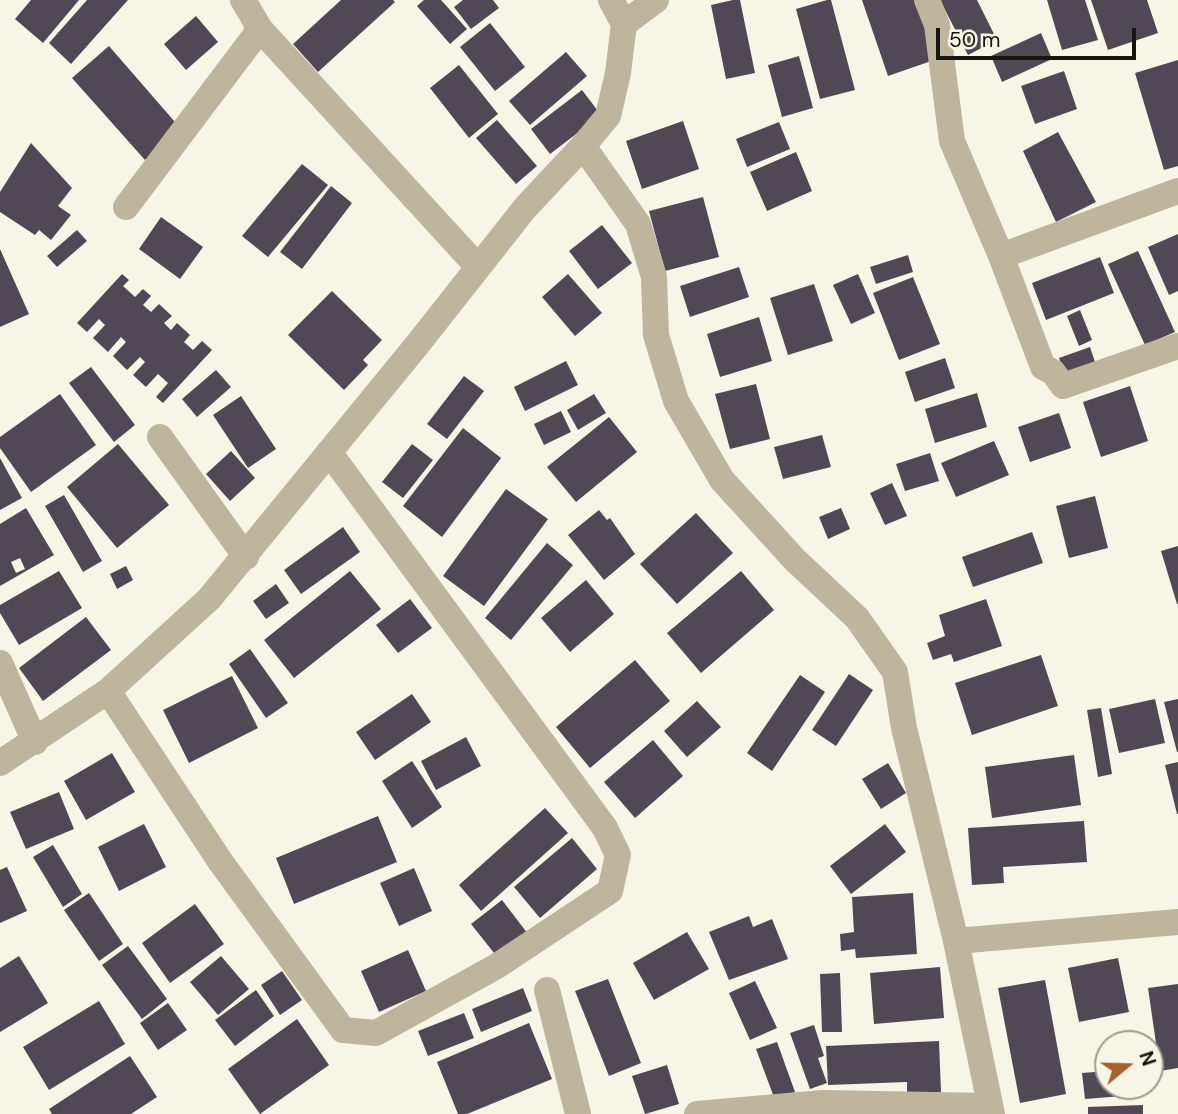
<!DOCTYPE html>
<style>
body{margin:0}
#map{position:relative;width:1178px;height:1114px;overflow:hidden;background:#f7f5e5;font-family:"DM Sans",sans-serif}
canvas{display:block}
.north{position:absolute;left:1094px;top:1030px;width:70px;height:70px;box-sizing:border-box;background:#f7f5e5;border:2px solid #9d9c90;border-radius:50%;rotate:71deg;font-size:19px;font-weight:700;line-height:28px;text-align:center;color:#161610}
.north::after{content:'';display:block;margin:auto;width:24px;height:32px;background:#a66232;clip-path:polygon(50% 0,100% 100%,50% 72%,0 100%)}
.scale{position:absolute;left:936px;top:28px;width:200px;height:32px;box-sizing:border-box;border:4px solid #161610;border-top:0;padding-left:9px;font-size:21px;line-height:24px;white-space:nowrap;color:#161610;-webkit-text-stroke:5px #f7f5e5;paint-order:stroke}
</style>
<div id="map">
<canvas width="1178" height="1114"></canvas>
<div class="north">N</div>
<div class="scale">50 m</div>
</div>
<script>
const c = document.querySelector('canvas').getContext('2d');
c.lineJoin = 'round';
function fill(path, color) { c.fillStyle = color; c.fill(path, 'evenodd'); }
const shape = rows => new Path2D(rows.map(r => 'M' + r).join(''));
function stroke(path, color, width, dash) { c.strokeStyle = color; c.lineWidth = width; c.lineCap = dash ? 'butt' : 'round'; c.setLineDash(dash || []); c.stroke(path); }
fill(shape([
 [31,0,79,0,43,43,15,19],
 [87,0,128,0,71,64,49,43],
 [341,0,393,0,395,2,318,72,293,44],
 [424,0,441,0,467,29,450,44,417,6],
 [463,0,493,0,499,8,471,29,454,7],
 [733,0,740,0,755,73,726,79,711,5],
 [827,0,831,0,855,90,820,99,796,9],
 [862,0,917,0,937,59,888,76],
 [940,0,977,0,997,40,968,55],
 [1047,0,1085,0,1098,40,1062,50],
 [1091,0,1147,0,1158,33,1108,50],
 [196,16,218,42,186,70,164,44],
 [490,23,525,67,495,91,460,47],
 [1041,33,1052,59,1002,82,991,56],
 [109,46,181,129,145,160,72,78],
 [566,52,587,76,530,125,509,101],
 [799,56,813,108,782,117,768,65],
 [1178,60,1178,166,1164,170,1135,73],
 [459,65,498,114,469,138,430,88],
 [1064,71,1077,109,1035,124,1021,86],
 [582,90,601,115,550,154,531,129],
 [497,120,537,166,516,184,476,138],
 [683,121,699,169,642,189,626,141],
 [779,122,790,149,747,167,736,139],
 [1058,132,1096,202,1056,222,1023,151],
 [31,143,72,188,58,206,71,215,51,240,39,230,35,235,0,212,0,192],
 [796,152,812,191,767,211,750,172],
 [302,164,328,185,268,257,242,236],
 [331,186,352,203,302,269,280,252],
 [703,197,719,257,665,271,649,211],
 [161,217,203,247,180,279,139,249],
 [602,225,632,263,598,289,569,251],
 [77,230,87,241,57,267,47,256],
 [1178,234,1178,291,1169,295,1148,247],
 [0,249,29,314,0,327],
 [1138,251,1175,332,1145,345,1108,264],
 [908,255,913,272,876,284,870,267],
 [1100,257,1114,293,1046,320,1032,283],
 [739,267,749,297,690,317,680,286],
 [122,274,129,280,123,286,135,297,143,289,151,296,143,305,151,312,159,304,172,316,164,323,171,330,177,323,190,335,184,342,193,350,202,341,212,350,163,403,156,397,168,383,158,374,146,387,133,375,145,362,140,357,127,370,113,356,126,342,121,337,108,352,93,338,105,325,99,319,87,332,77,323],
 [568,274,602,313,575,336,542,297],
 [858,274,875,313,851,324,833,285],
 [913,277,940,344,899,360,873,293],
 [814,284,833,341,788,355,770,298],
 [332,291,382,340,363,360,368,365,344,390,288,335],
 [1080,310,1092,340,1079,346,1067,316],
 [759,317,772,361,720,377,707,334],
 [1090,347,1097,368,1066,379,1059,358],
 [945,358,955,388,915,402,905,372],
 [566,361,578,385,525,411,514,387],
 [91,367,135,425,114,442,69,383],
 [216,370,231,387,197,417,182,399],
 [464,376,484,391,447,439,427,424],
 [756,384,770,439,730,449,715,394],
 [1130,386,1148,441,1101,457,1083,402],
 [977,393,987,427,935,443,925,409],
 [60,394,96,445,31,492,0,448,0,437],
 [594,394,606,413,578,430,567,410],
 [241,396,276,449,248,468,213,415],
 [561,411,571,432,544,445,534,424],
 [1059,413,1071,448,1030,462,1018,427],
 [609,417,637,452,576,502,547,467],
 [463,428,501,458,442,537,403,506],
 [822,435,831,467,783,479,774,447],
 [994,441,1009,475,956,497,941,463],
 [118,444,169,505,117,548,67,487],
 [412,444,433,460,403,498,382,482],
 [231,451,255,478,230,501,206,474],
 [930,453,939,481,905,491,896,464],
 [0,458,22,498,0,510],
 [892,483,907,516,885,525,870,493],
 [506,489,548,519,484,606,443,576],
 [64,495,102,561,83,572,45,506],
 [1095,496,1108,548,1069,558,1056,506],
 [26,508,54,555,0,586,0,524],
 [20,558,25,569,16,573,11,562],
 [841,508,850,529,828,539,819,517],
 [599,510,607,520,610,518,635,554,604,580,568,535],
 [696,513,733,553,677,604,640,564],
 [343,527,360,552,301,594,284,570],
 [1032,532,1043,563,973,587,962,557],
 [547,543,573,565,511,640,485,618],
 [1178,546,1178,604,1177,604,1161,551],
 [126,566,133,580,117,589,110,574],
 [59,571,82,608,19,645,0,613,0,605],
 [350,571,381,609,294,678,264,640],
 [741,571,774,610,701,673,667,633],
 [586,580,614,614,570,652,541,618],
 [276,584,289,603,266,619,253,601],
 [410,599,432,628,398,653,376,625],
 [986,599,1002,646,954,662,951,654,933,660,927,643,945,636,939,615],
 [86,617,111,650,43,701,19,668],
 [250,649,288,703,266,718,229,664],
 [1041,655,1058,706,972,735,955,683],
 [635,660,670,701,590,768,556,727],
 [849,674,873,690,836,746,812,730],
 [800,675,825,692,772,771,747,753],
 [232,676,258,728,189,763,163,710],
 [412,694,431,722,375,760,356,732],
 [1155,699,1165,743,1119,753,1109,709],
 [1178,699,1178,752,1177,752,1164,702],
 [697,701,721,727,687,757,664,731],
 [1101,708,1112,774,1098,777,1087,710],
 [466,737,481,766,436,790,421,761],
 [653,740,683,776,635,818,604,782],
 [112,753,135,792,86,820,64,781],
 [1074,755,1081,805,992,818,985,767],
 [412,761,442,807,412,828,382,781],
 [1178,762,1178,814,1177,814,1165,765],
 [888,763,906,793,881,809,862,779],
 [59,792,74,829,26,849,10,812],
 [545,808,568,833,481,911,459,885],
 [378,816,397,862,294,904,276,858],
 [1084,821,1087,862,1003,867,1004,883,972,885,968,828],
 [144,824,166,867,119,891,98,847],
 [885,824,906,852,851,894,830,866],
 [572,838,597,869,540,918,514,887],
 [53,845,82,894,63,907,33,857],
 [7,867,27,911,0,923,0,870],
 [414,868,432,911,399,926,380,883],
 [89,893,123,944,99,961,64,910],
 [913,893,917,954,856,958,855,949,841,951,840,934,854,932,852,897],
 [502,900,528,934,498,958,471,924],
 [195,904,224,944,170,983,142,943],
 [749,916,753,927,772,919,788,959,729,980,709,932],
 [687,932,709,969,654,1000,633,963],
 [128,946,167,999,142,1019,102,965],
 [408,950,426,991,379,1012,361,971],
 [19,956,48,1003,0,1032,0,968],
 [221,956,249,989,218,1015,190,982],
 [1118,958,1129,1012,1079,1022,1068,968],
 [940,967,944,1018,874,1024,870,973],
 [282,971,302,1000,280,1015,261,985],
 [840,973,842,1032,822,1032,820,974],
 [608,979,641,1063,609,1076,575,991],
 [1045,980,1066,1094,1020,1103,998,988],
 [755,981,777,1028,750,1040,729,993],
 [1178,984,1178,1068,1160,1071,1148,988],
 [523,988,532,1011,481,1032,472,1009],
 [256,990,274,1016,235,1046,215,1020],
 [99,1001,125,1044,49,1090,23,1047],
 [168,1003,187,1030,158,1050,140,1023],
 [464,1013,474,1038,428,1056,418,1031],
 [297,1019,329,1065,260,1114,228,1069],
 [529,1023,552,1079,467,1114,458,1114,437,1062],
 [814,1025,824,1056,818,1058,827,1083,810,1089,790,1033],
 [939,1041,941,1092,907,1093,907,1082,828,1085,826,1046],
 [777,1042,795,1092,775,1100,756,1049],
 [130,1056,157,1097,131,1114,52,1114,49,1109],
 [667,1065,679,1104,645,1114,632,1076],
 [1108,1071,1108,1086,1148,1086,1148,1094,1085,1099,1082,1073],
 [1143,1105,1143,1114,1088,1114,1088,1107]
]), '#504955');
stroke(shape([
 [243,0,260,29,478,267],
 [927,0,937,25,952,141,1001,256,1043,367,1053,372,1063,386,1178,346],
 [624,24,656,0],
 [583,146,638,224,654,277,656,335,676,401,722,480,795,560,857,618,895,672,904,728,956,941,992,1114],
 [126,207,260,29],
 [1001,256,1178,191],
 [160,437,246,557],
 [0,663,35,742],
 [108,691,220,861,343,1030,376,1033,497,966,610,891,618,855,605,828,329,452],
 [0,763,108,691,209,599,417,345,525,208,583,146,608,116,618,73,624,24,611,0],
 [956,941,1178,922],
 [547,990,578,1114],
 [697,1114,822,1103,990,1106]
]), '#bdb59c', 26);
</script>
